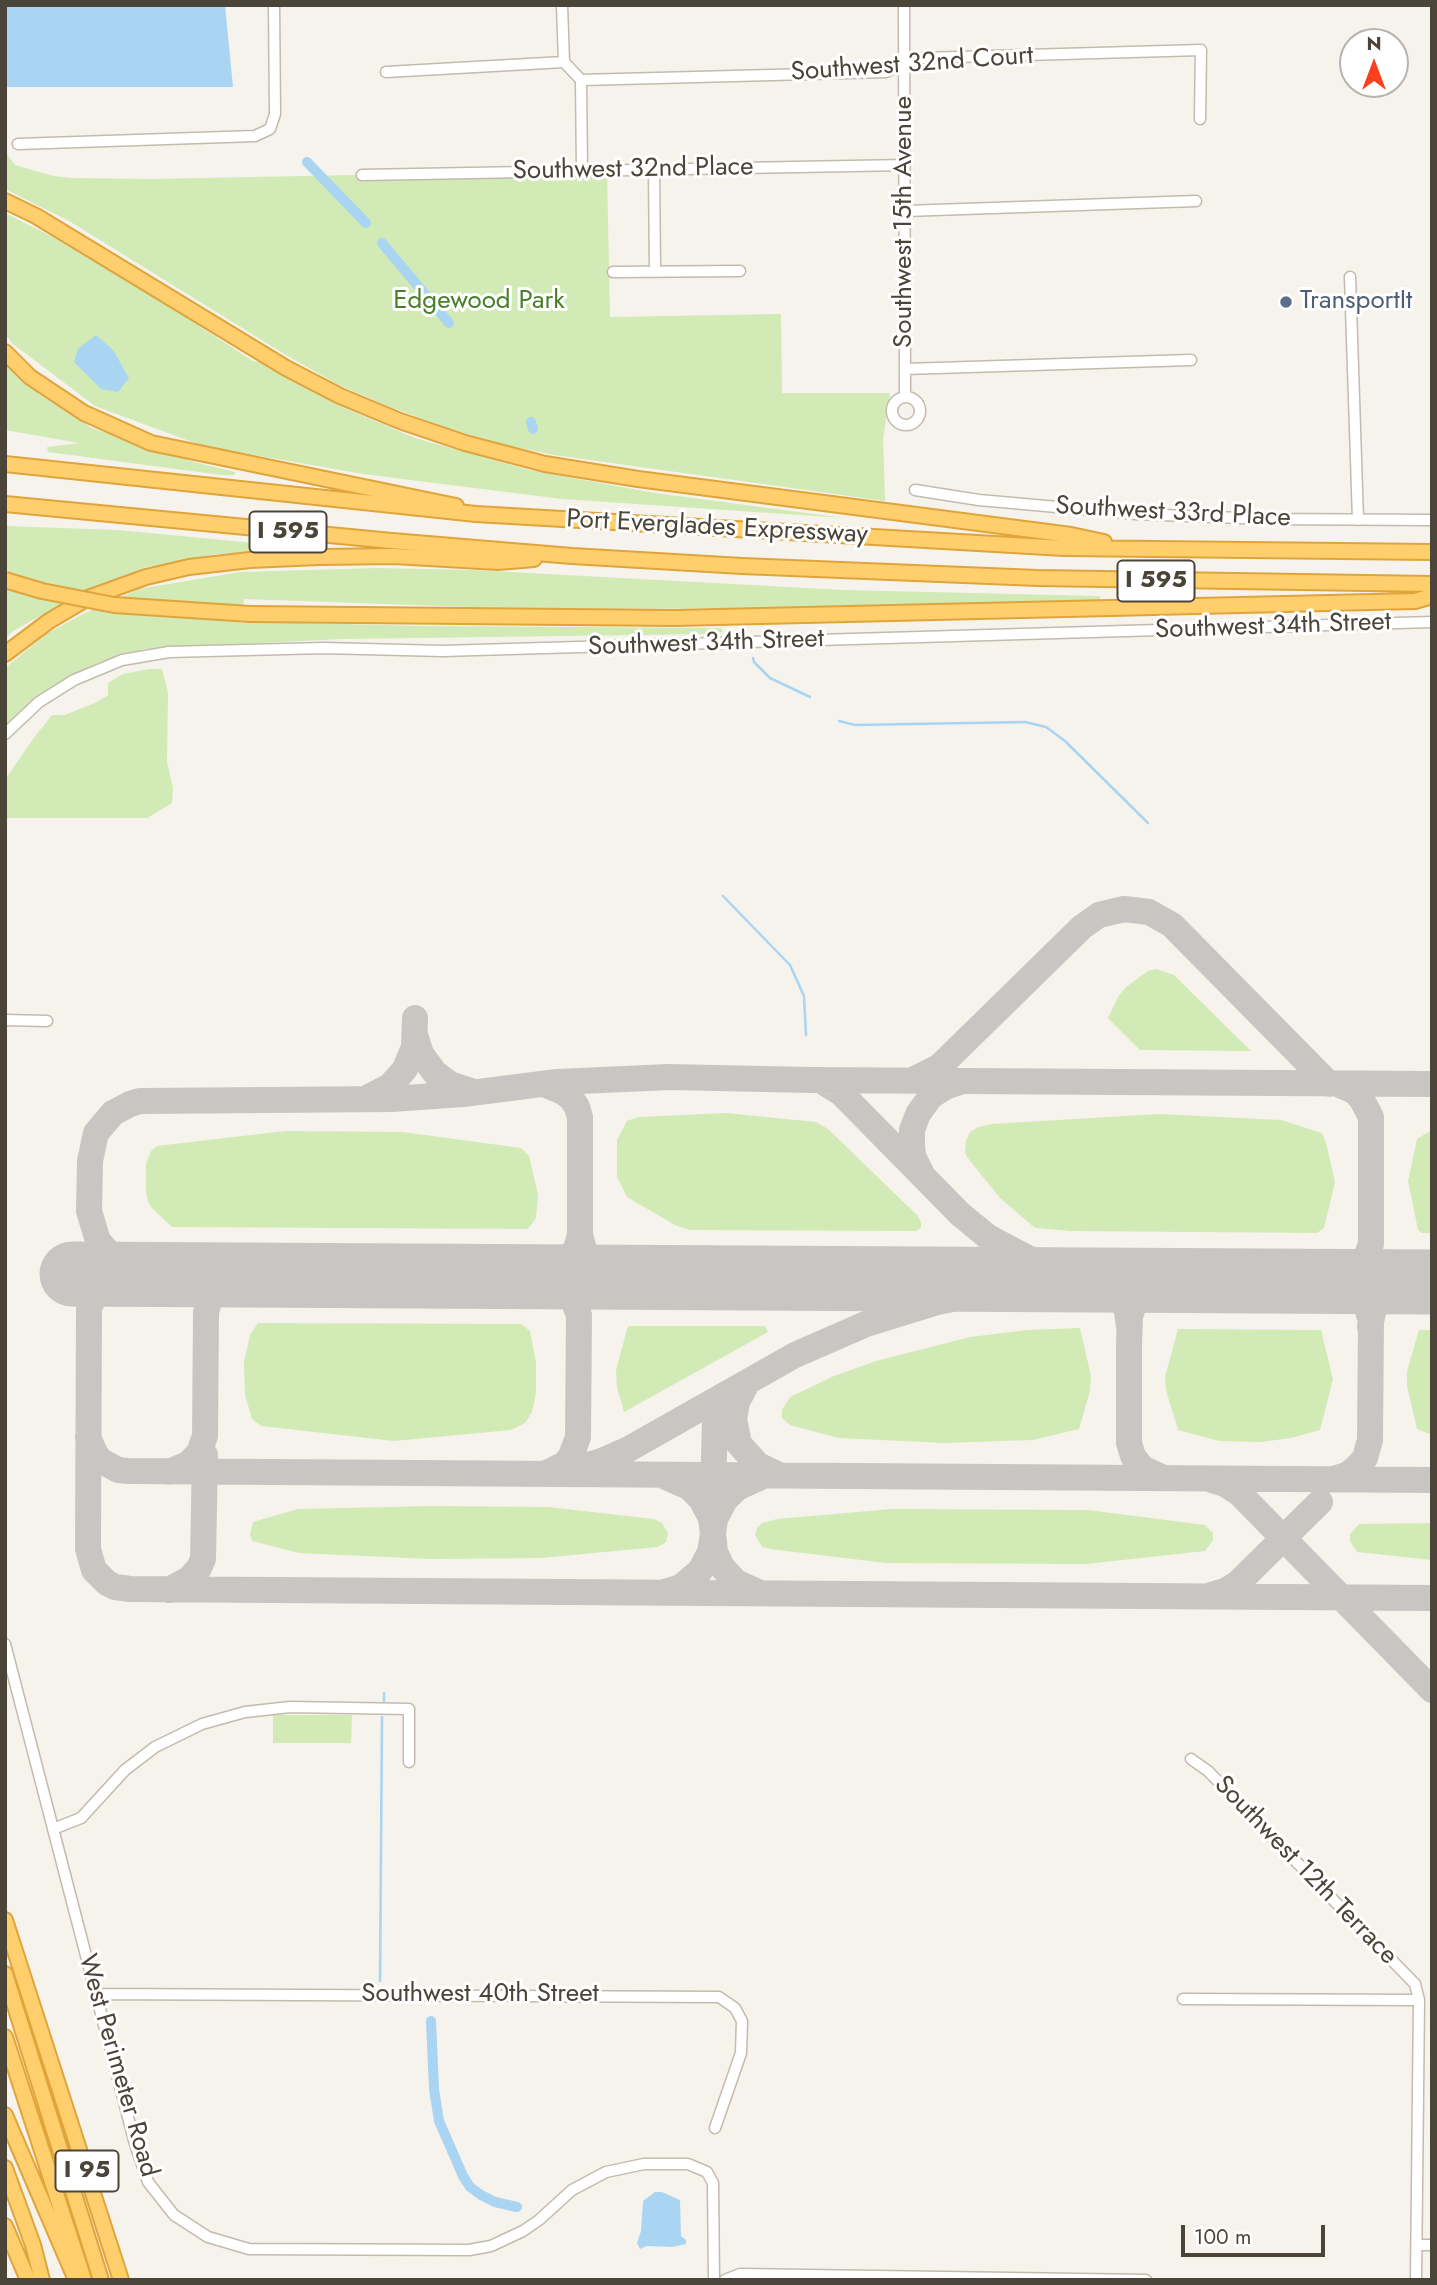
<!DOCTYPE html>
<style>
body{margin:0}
#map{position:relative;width:1437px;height:2285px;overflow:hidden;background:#f6f3ec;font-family:Jost,sans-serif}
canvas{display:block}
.frame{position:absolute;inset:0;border:7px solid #4b4439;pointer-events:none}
.north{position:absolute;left:1339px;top:28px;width:70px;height:70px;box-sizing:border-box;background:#fff;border:2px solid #b7b4b0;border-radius:50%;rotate:0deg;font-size:19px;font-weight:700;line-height:28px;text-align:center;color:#4b4439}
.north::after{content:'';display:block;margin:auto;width:24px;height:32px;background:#fc3f1d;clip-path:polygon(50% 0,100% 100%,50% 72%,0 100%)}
.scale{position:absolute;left:1181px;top:2225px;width:144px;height:32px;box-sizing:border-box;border:4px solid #4b4439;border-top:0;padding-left:9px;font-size:21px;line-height:24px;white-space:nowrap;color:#4b4439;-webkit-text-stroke:5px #fff;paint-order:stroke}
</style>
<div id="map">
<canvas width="1437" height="2285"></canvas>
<div class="frame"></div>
<div class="north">N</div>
<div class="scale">100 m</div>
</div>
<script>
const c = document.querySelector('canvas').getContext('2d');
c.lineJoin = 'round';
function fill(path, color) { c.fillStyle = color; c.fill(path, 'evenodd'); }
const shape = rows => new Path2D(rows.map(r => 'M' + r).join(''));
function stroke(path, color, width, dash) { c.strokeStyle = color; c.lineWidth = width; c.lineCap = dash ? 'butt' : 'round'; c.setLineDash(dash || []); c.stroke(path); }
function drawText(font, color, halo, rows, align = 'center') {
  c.font = font + ' Jost,sans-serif'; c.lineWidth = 6; c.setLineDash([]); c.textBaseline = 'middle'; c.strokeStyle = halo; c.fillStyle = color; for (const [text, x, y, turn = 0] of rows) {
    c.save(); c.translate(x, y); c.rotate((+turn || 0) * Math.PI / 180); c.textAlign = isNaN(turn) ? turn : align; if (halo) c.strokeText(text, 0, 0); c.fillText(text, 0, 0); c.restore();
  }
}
fill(shape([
 [5,146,8,156,15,165,53,176,71,178,151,179,607,170,610,317,781,314,782,393,890,393,883,439,885,501,554,455,510,446,453,430,388,406,337,384,286,355,69,221,5,189],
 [5,213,92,257,253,361,261,362,342,407,415,438,529,470,655,493,844,518,562,499,363,474,203,446,95,406,13,344,5,334],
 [5,362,40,395,92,428,194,462,235,472,235,475,221,475,48,452,47,447,79,443,5,430],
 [5,526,118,530,296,547,297,550,217,554,146,567,55,608,13,631,5,639],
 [378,568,473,570,844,590,1100,596,1100,601,821,608,526,609,244,599,239,623,262,622,422,626,721,628,723,632,712,634,342,639,144,649,99,662,47,690,5,729,5,668,48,633,81,615,139,589,240,572],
 [149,669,162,669,168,693,167,761,173,788,172,803,147,818,5,818,6,778,36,735,52,715,65,715,97,702,108,695,108,683,123,674],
 [1156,969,1174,975,1251,1051,1140,1050,1108,1018,1118,997,1126,987,1148,971],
 [725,1113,816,1122,828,1129,917,1215,921,1222,921,1228,916,1231,690,1230,675,1225,627,1197,617,1177,617,1140,627,1121,638,1117],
 [1159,1114,1281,1120,1322,1133,1326,1143,1335,1182,1324,1228,1317,1233,1071,1231,1035,1228,1000,1198,967,1157,965,1152,966,1141,970,1132,978,1127,991,1124],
 [1432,1130,1432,1233,1422,1233,1418,1230,1408,1181,1417,1139],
 [285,1131,403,1132,521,1148,529,1156,538,1195,536,1218,528,1229,172,1227,152,1208,148,1201,146,1192,146,1164,151,1151,157,1146],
 [258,1323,521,1324,530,1331,536,1363,536,1392,532,1412,525,1423,511,1430,394,1441,261,1426,252,1419,245,1395,244,1362,250,1335],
 [628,1326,765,1326,768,1332,624,1412,617,1387,616,1370],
 [1080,1328,1091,1376,1090,1391,1079,1429,1033,1440,944,1443,838,1438,790,1425,782,1418,782,1410,790,1397,834,1376,876,1361,970,1337,1027,1330],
 [1178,1329,1321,1330,1333,1379,1320,1430,1291,1438,1261,1442,1219,1441,1178,1430,1166,1390,1165,1377],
 [1419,1330,1432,1330,1432,1435,1417,1429,1407,1386,1407,1371],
 [432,1506,548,1507,654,1519,662,1523,668,1533,666,1542,658,1547,541,1558,430,1559,299,1553,252,1541,250,1534,253,1522,298,1509],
 [892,1509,1088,1510,1205,1525,1213,1533,1213,1540,1205,1551,1086,1564,886,1563,770,1549,762,1547,755,1535,757,1528,762,1523,777,1519],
 [1432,1523,1432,1560,1357,1552,1350,1541,1350,1534,1359,1524],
 [273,1715,352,1715,351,1743,273,1743]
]), '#d2eab5');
fill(shape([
 [5,5,225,5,233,87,5,87],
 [96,335,113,350,129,378,118,392,101,389,74,362,78,349],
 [655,2192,662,2192,680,2200,681,2236,686,2240,686,2244,672,2247,647,2246,640,2249,637,2243,641,2231,643,2201]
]), '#a9d4f2');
stroke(shape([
 [753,658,754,662,770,678,810,697],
 [839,721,855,725,1025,722,1046,727,1065,741,1148,823],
 [723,896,790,965,804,996,806,1035],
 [384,1701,384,1693],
 [380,1981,382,1717]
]), '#a9d4f2', 2.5);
stroke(shape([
 [307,162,366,223],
 [382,243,449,323],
 [531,422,533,429],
 [431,2021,434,2089,439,2121,463,2176,470,2187,481,2195,495,2202,517,2207]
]), '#a9d4f2', 10);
stroke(shape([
 [415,1035,421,1054,435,1073,450,1084,471,1091],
 [820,1080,841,1093,960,1214,988,1237,1041,1265,1092,1280],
 [913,1080,939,1067,1082,927,1099,915,1124,909,1149,912,1172,925,1329,1084],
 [365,1099,390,1086,405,1069,414,1047,415,1018],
 [921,1172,913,1156,912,1145,912,1130,918,1114,931,1096,945,1087,960,1082],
 [580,1235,585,1253,595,1265,609,1273,626,1277],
 [149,1272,124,1265,110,1254,98,1241,89,1211,90,1161,96,1133,113,1113,130,1104,140,1101,392,1099,463,1094,557,1082,669,1077,810,1080,1432,1084],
 [165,1274,123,1276,112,1279,100,1288,89,1307,88,1549,94,1570,107,1583,115,1587,130,1589,1432,1598],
 [530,1275,551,1272,563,1266,576,1249,580,1235,580,1117,577,1107,571,1098,563,1092,544,1084],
 [521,1277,546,1279,560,1285,571,1295,579,1315,578,1437,571,1456,565,1464,549,1472],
 [1098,1280,1122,1300,1127,1311,1129,1327],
 [1335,1282,1360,1266,1367,1255,1371,1244,1371,1117,1361,1098,1354,1091,1337,1084],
 [1370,1327,1373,1312,1381,1297,1391,1289,1408,1282],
 [745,1387,737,1402,734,1419,739,1444,758,1465,779,1475],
 [88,1437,95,1453,100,1460,118,1470,128,1471,1432,1480],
 [580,1467,602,1461,627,1450,795,1355,866,1324,937,1302,1053,1280],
 [169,1472,188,1464,199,1453,205,1436,206,1312,209,1302,222,1285,231,1280,251,1275],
 [1164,1478,1142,1468,1133,1456,1129,1443,1129,1345,1130,1316,1135,1302,1146,1290,1166,1281],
 [1333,1479,1347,1475,1356,1468,1365,1458,1370,1440,1371,1321,1367,1308,1358,1296,1345,1286,1335,1282],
 [1212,1480,1225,1484,1239,1493,1432,1690],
 [713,1493,715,1420,721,1405,731,1393],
 [169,1590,189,1579,199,1568,203,1559,205,1455],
 [665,1592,681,1587,700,1571,710,1552,713,1534,711,1518,701,1499,689,1487,666,1477],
 [758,1592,736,1582,722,1567,715,1552,713,1534,715,1519,725,1500,737,1488,759,1478],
 [1211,1595,1225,1591,1238,1583,1320,1502]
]), '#c8c6c3', 26);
stroke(shape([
 [72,1274,1432,1282]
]), '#c8c6c3', 65);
const minor = shape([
 [562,5,564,62,581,80,582,171],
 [904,5,905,396],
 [386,72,564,62],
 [581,80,886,72,904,63,922,58,1201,50,1200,119],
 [18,144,255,136,270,129,275,114,274,5],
 [654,170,655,272],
 [362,175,905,165],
 [905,211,1196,201],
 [613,272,740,271],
 [1350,277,1358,520],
 [905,369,1191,360],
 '892 411a14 14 0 1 1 28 0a14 14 0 1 1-28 0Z',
 [915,490,979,500,1135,514,1266,519,1432,520],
 [5,734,39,702,74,680,122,660,169,652,324,648,442,651,1432,622],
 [5,1020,47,1021],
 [5,1644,135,2144,148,2182,174,2215,208,2237,249,2249,469,2250,491,2246,523,2231,539,2220,572,2190,606,2172,644,2164,688,2164,707,2172,713,2183,714,2280],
 [1191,1759,1208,1771,1415,1984,1419,2000,1416,2280],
 [53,1829,81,1818,125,1770,155,1747,202,1724,245,1712,290,1707,409,1709,409,1762],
 [96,1994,719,1997,735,2008,742,2021,741,2053,715,2128],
 [1183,1999,1419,2000],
 [1417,2245,1432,2245],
 [725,2280,740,2274,1146,2280]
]);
const highway = shape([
 [5,201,36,216,286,368,340,396,400,421,465,443,545,464,638,479,1071,535,1104,542],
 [5,352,30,377,84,413,151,443,456,506],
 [5,464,476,514,1064,548,1432,552],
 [5,504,392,541,572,556,742,566,1038,578,1432,584],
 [250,614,674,618,1415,601,1432,596],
 [5,654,49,621,88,598,146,577,189,567,250,560,319,557,394,556,498,562,534,559],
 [5,1920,121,2280],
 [5,1974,101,2280],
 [5,2037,84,2280],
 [5,2115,76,2280],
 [5,2168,33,2245,42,2280],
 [5,2226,28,2280]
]);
stroke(minor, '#c2bbae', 13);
stroke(highway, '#e0a43c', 18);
stroke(minor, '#fff', 10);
stroke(highway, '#ffcf6e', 14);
const highwayBridge = shape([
 [5,580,42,591,114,605,250,614]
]);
stroke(highwayBridge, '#e0a43c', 18, []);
stroke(highwayBridge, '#ffcf6e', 14);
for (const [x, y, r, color] of [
 [1286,302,7,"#5c6f8a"]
]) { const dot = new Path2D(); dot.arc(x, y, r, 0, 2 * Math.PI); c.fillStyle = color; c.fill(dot); stroke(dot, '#fff', 2.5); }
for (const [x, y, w] of [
 [288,532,77],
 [1156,581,77],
 [87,2171,63]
]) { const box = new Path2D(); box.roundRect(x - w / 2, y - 20.5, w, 41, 5); c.fillStyle = '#fff'; c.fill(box); stroke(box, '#4b4439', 2); }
drawText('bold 24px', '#4b4439', null, [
 ["I 595",288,532],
 ["I 595",1156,581],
 ["I 95",87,2171]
]);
drawText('26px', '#4b4439', '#fff', [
 ["Southwest 32nd Court",912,65,-4],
 ["Southwest 32nd Place",633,170,-1],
 ["Southwest 15th Avenue",905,222,-90],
 ["Southwest 33rd Place",1173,513,3],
 ["Port Everglades Expressway",717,528,3],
 ["Southwest 34th Street",1273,627,-2],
 ["Southwest 34th Street",706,644,-2],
 ["Southwest 12th Terrace",1305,1871,46],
 ["Southwest 40th Street",480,1995],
 ["West Perimeter Road",117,2066,74]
]);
drawText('26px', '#4a7f2a', '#fff', [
 ["Edgewood Park",479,302]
]);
drawText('26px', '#4e5e75', '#fff', [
 ["TransportIt",1300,302]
], 'left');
</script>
